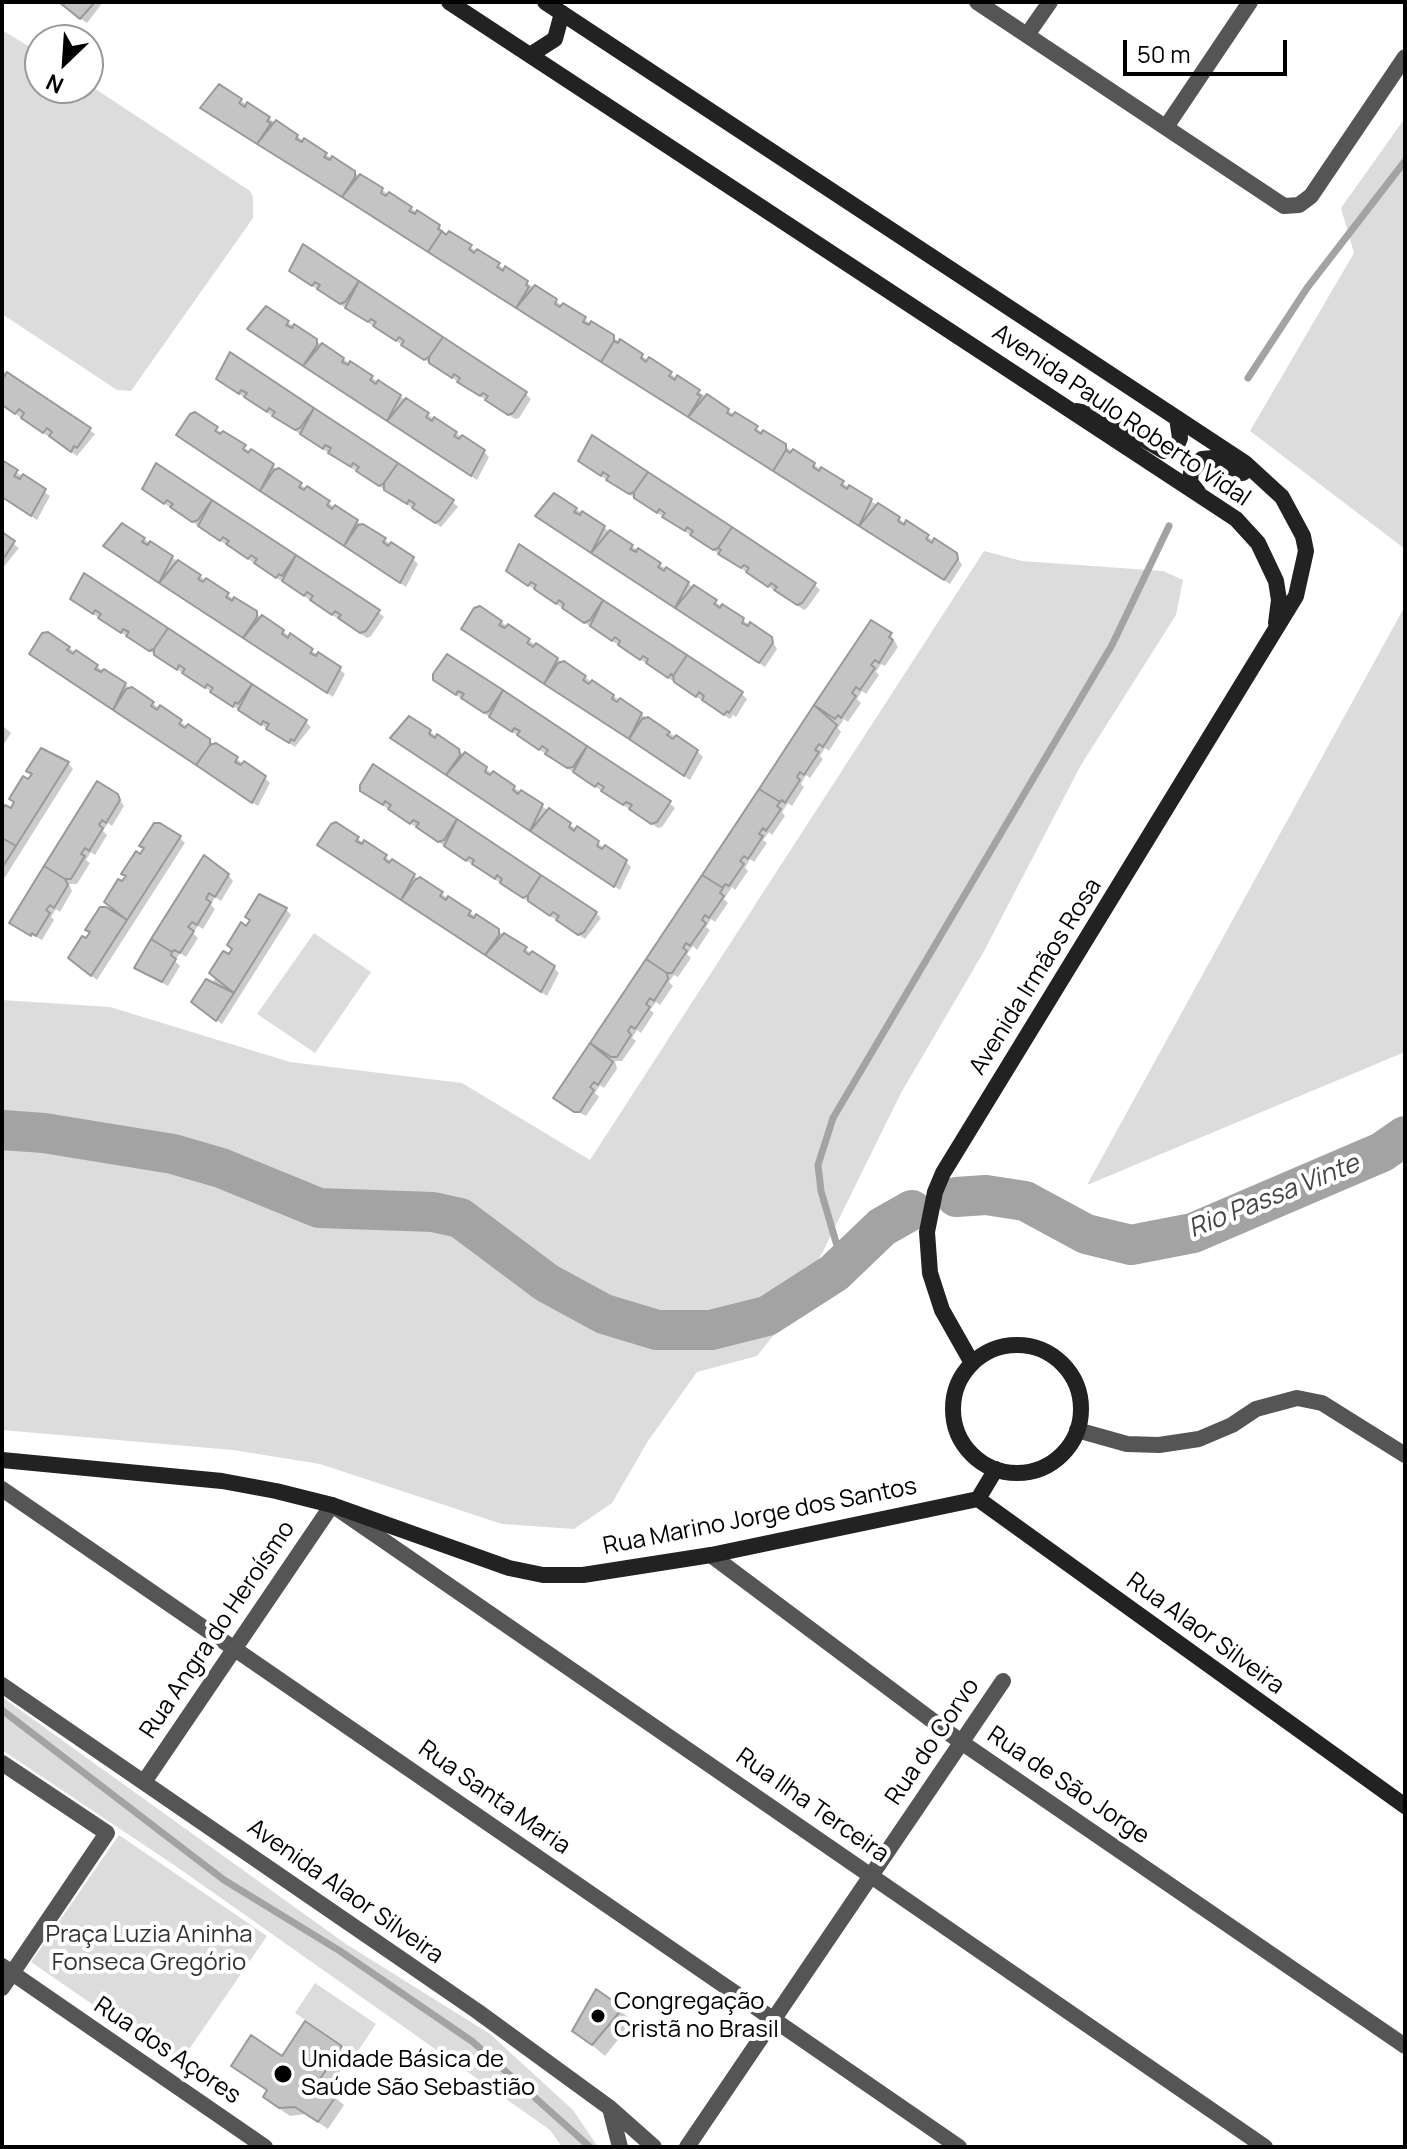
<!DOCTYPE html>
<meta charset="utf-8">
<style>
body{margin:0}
#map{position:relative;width:1407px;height:2149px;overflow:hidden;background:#fff;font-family:Manrope,sans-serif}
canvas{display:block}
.frame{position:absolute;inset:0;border:4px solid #000;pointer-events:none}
.north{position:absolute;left:24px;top:24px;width:80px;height:80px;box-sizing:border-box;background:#fff;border:2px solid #999;border-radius:50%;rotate:205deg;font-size:22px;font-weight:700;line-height:32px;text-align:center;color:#000}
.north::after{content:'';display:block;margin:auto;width:28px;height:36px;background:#000;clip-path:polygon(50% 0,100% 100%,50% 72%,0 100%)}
.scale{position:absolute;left:1123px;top:40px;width:164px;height:36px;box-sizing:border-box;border:4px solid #000;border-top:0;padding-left:10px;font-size:24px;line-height:28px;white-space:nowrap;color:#000;-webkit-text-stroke:6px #fff;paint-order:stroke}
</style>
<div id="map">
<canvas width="1407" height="2149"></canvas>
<div class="frame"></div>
<div class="north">N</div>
<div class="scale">50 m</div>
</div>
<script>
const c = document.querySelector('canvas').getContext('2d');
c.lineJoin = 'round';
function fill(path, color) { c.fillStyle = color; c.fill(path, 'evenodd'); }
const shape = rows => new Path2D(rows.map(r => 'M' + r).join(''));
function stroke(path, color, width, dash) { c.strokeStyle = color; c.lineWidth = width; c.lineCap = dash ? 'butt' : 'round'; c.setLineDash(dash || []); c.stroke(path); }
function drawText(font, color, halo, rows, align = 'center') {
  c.font = font + ' Manrope,sans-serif'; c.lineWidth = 8; c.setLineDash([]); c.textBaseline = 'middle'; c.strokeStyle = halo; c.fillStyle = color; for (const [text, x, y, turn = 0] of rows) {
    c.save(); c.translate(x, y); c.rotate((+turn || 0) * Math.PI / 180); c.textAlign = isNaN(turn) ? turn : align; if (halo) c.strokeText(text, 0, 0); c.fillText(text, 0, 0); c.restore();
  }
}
fill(shape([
 [2,30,40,53,40,88,88,88,88,84,250,191,253,197,253,218,131,391,117,390,2,314],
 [1405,118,1405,549,1250,431,1354,253,1341,208],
 [984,551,1022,561,1163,571,1183,580,1176,615,1081,765,983,953,901,1093,794,1310,757,1356,697,1372,648,1441,612,1503,574,1529,502,1524,320,1464,233,1450,2,1430,2,1000,110,1007,290,1062,462,1083,590,1160],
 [1405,606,1405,1052,1087,1185],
 [314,933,371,972,315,1053,257,1014],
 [2,1697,346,1944,490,2034,573,2110,598,2147,562,2147,550,2130,177,1867,2,1750],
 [119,1835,267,1936,179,2064,31,1962],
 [315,1983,376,2024,356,2054,295,2013]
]), '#dcdcdc');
fill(shape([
 [56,2,103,2,87,23],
 [219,87,439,226,442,235,470,247,956,555,962,565,950,584,208,113,203,107],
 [304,247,526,394,531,399,519,418,515,419,297,276],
 [287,322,483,451,489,457,477,480,255,334],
 [231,355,452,501,458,507,441,527,224,384],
 [2,370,95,434,77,456,2,405],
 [216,429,412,558,418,564,406,587,184,440],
 [593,438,814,584,820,590,807,608,804,610,586,466,581,461],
 [2,462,50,496,37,520,2,497],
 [156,466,378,612,384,617,371,636,367,638,150,494],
 [576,509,771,639,777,649,765,667,543,521],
 [2,535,19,548,2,569],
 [144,539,339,669,345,674,333,697,111,551],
 [520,547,742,694,747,699,736,717,733,715,730,719,514,576,508,566],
 [84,575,306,722,311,727,295,747,78,604,72,594],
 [501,622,697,751,703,757,690,780,469,634],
 [872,623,891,635,898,647,885,666,881,664,876,672,879,675,866,694,862,691,857,699,861,703,848,722,844,719,838,728,841,732,829,751,825,748,820,756,823,759,810,778,806,775,801,784,804,787,792,806,788,803,782,812,785,816,772,835,769,832,763,840,767,843,754,862,750,859,745,868,748,871,735,890,732,887,724,899,728,903,715,922,711,919,706,927,710,930,697,950,693,946,687,954,691,958,678,977,674,975,669,982,673,986,660,1005,656,1002,650,1010,654,1013,641,1033,637,1030,632,1038,636,1041,622,1061,615,1061,617,1069,604,1088,600,1085,595,1093,599,1097,586,1116,561,1103,556,1098],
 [48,634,265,778,270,783,258,806,37,659,31,654],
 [448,656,669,803,675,808,662,827,658,828,441,685],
 [409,718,626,862,631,867,620,890,398,744,393,738],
 [2,725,11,733,2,747],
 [68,763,73,769,2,882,2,814,11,810,34,775],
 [374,767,596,913,601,918,585,939,396,814,368,796],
 [117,796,124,806,112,826,108,823,103,831,107,835,95,855,91,852,86,860,90,863,77,884,69,884,72,891,60,912,56,909,51,917,54,920,42,940,17,928,12,923],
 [180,838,185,843,97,980,76,963,87,941,141,856],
 [358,839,554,968,559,973,547,996,325,850],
 [205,857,224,869,233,881,221,901,215,897,211,905,215,909,203,929,198,926,193,933,198,938,186,957,180,953,175,961,180,966,168,986,136,968],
 [286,909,291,915,222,1024,199,1007,211,985,252,921],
 [596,1992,633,2021,605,2056,575,2031],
 [305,2024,350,2056,327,2091,344,2105,328,2129,306,2114,290,2116,274,2105,265,2097,269,2092,233,2066,282,2058]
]), '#0003');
stroke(shape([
 [1248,378,1307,288,1405,161],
 [834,1273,840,1256,821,1191,818,1165,833,1118,1112,645,1169,526],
 [2,1710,224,1880,340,1951,473,2042,590,2147]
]), '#a3a3a3', 7);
stroke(shape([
 [2,1130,44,1133,173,1154,221,1168,319,1208,433,1212,460,1218,547,1283,604,1314,657,1330,711,1330,767,1316,834,1273,882,1227,912,1210],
 [956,1197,986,1195,1025,1201,1086,1234,1131,1245,1193,1233,1382,1152,1405,1136]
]), '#a3a3a3', 40);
const building = shape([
 [59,2,95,2,80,19,59,2],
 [219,84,242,99,239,103,245,107,247,102,270,117,267,121,271,123,257,144,200,108,219,84],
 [276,120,298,135,296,139,302,142,304,138,327,153,324,157,330,160,332,156,355,171,355,177,342,197,257,144,276,120],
 [360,174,383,188,381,193,386,196,389,192,412,207,409,211,415,214,417,210,440,225,438,229,442,231,428,252,342,197,360,174],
 [442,231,446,235,449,231,472,245,469,249,474,253,477,249,500,263,497,267,503,271,505,266,528,281,526,285,529,287,516,308,428,252,442,231],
 [303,244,359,281,345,302,340,304,317,289,320,285,315,282,312,286,289,271,303,244],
 [359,281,443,337,429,357,424,360,401,345,404,341,399,337,396,341,373,326,376,322,371,319,368,322,345,308,359,281],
 [535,285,557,299,555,304,560,307,563,303,586,317,583,322,589,325,591,321,614,335,614,341,601,362,516,308,535,285],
 [266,306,289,321,286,325,292,328,294,324,317,339,317,345,303,366,247,329,266,306],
 [443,337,527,392,513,413,508,415,485,400,488,396,483,393,480,396,457,382,460,378,454,374,452,378,429,363,429,357,443,337],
 [620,339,643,354,641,358,646,362,649,357,672,372,669,376,675,380,677,375,700,390,697,394,701,396,688,417,601,362,614,341,618,343,620,339],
 [322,343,344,358,342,362,348,365,350,361,373,376,370,380,376,384,378,380,401,395,387,421,303,366,322,343],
 [230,352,314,408,300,428,295,430,272,416,275,412,269,408,267,412,244,397,247,393,241,390,239,394,216,379,230,352],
 [7,372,91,428,77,448,74,446,71,452,49,436,52,432,47,428,43,433,21,418,24,413,19,409,15,414,2,405,2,380,7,372],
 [707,394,729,409,727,413,732,416,735,412,758,426,755,430,761,434,763,430,786,444,786,450,773,471,688,417,707,394],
 [406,398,429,413,426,417,432,421,434,417,457,432,454,436,459,439,462,435,485,450,471,476,387,421,406,398],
 [314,408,398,463,384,483,379,486,356,471,359,467,353,463,351,467,328,453,331,448,325,445,323,449,300,434,314,408],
 [195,412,218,427,215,431,220,434,223,431,246,445,243,449,248,453,251,449,274,464,260,491,176,435,190,414,195,412],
 [592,435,648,472,634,492,629,494,606,480,609,476,603,472,601,476,578,461,592,435],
 [793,449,815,463,813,467,819,471,821,467,844,481,841,485,847,489,849,485,872,499,859,526,773,471,786,450,790,453,793,449],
 [2,460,18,470,14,476,20,479,23,474,46,489,31,516,2,497,2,460],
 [156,463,212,500,198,520,192,522,170,507,173,504,167,500,164,504,142,489,156,463],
 [398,463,454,500,440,520,435,523,412,508,415,504,409,500,407,504,384,490,384,483,398,463],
 [279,468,302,483,299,487,304,490,307,486,330,501,327,505,332,509,335,505,358,520,344,546,260,491,274,470,279,468],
 [648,472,732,527,718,548,713,550,690,535,693,531,687,527,685,531,662,517,665,513,659,509,657,513,634,498,634,492,648,472],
 [554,493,577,508,574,512,580,515,582,511,605,526,591,553,535,516,554,493],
 [212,500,296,555,282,576,279,574,276,578,254,563,257,559,251,555,248,559,226,544,229,541,223,537,220,541,198,526,212,500],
 [878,503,900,517,898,521,904,525,906,520,929,535,926,539,932,543,934,538,957,553,958,559,944,580,859,526,878,503],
 [122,523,145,538,142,542,148,545,150,541,173,556,159,583,103,546,122,523],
 [363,524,386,538,383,542,388,546,391,542,414,557,400,583,344,546,358,525,363,524],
 [732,527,816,583,802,603,797,605,774,590,777,587,771,583,768,587,746,572,749,568,744,565,741,568,718,554,721,550,718,548,732,527],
 [610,530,633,545,630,549,636,552,638,548,661,563,658,567,664,571,666,567,689,582,675,608,591,553,610,530],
 [2,532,15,541,2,561,2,532],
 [519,544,603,600,590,620,584,623,562,608,564,604,559,600,556,604,534,589,536,585,531,582,528,586,506,571,519,544],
 [296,555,380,610,366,631,360,633,338,618,341,615,335,611,332,615,310,600,313,596,307,592,304,596,282,581,296,555],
 [178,560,201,575,198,579,203,582,206,578,229,593,226,597,232,601,234,597,257,611,257,617,243,638,159,583,178,560],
 [84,573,168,628,154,649,149,651,126,636,129,632,123,629,121,633,98,618,101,614,95,610,93,614,70,599,84,573],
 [694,585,717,600,714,604,720,608,722,604,744,618,742,623,748,626,750,622,772,637,773,643,759,663,675,608,694,585],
 [603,600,687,655,673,676,671,674,668,678,646,663,648,659,643,656,640,660,618,645,620,641,615,637,612,641,590,626,603,600],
 [480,606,502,621,499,625,505,628,508,624,530,639,527,643,533,647,536,643,558,658,544,684,461,629,474,608,480,606],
 [262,615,284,630,282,634,288,638,290,633,313,649,310,653,316,656,318,652,341,667,327,693,243,638,262,615],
 [871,620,892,633,889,637,893,640,879,663,875,660,871,665,875,668,860,690,856,687,852,693,856,696,841,718,838,715,835,719,814,705,871,620],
 [168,628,252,684,238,704,235,702,233,707,210,692,213,688,207,684,205,688,182,673,185,669,179,665,177,670,154,655,154,649,168,628],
 [48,632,70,647,67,650,73,654,76,650,98,665,95,669,101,672,104,669,126,683,113,710,29,654,42,633,48,632],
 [447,654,503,690,489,711,484,713,461,698,464,694,458,691,456,695,433,680,433,674,447,654],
 [687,655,743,692,729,713,727,711,724,715,702,700,704,696,699,692,696,697,674,682,673,676,687,655],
 [564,661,586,676,583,680,589,684,592,680,614,695,612,699,617,702,620,698,642,713,629,739,544,684,558,663,564,661],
 [252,684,307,720,294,741,291,739,289,743,266,729,269,724,263,721,261,725,238,710,252,684],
 [132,687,154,702,151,706,157,710,160,705,182,720,179,724,185,728,188,724,210,739,210,745,196,765,113,710,126,689,132,687],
 [503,690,587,746,573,767,567,768,545,754,548,750,542,746,539,750,517,735,520,731,514,728,512,732,489,717,503,690],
 [814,705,837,725,823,747,819,744,815,750,819,752,804,775,800,772,797,777,800,780,785,803,782,800,780,802,759,789,814,705],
 [409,716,431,730,429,734,435,738,437,734,459,749,460,755,446,775,390,738,409,716],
 [648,717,670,732,667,735,673,739,676,735,698,750,684,776,629,739,642,719,648,717],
 [216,743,238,757,235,762,241,765,244,761,266,776,252,803,196,765,210,745,216,743],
 [587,746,671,801,657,822,651,824,629,809,632,805,626,802,623,805,601,791,604,787,598,783,595,787,573,772,587,746],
 [41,748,69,762,16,846,2,838,2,810,5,805,11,808,14,802,9,799,23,776,28,779,32,774,26,771,41,748],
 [465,752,487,767,485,772,490,775,493,771,515,786,513,790,518,794,521,790,543,804,530,831,446,775,465,752],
 [373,764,457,819,444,840,438,842,416,827,419,823,413,820,410,824,388,809,391,805,385,801,383,805,360,791,360,785,373,764],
 [97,781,118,794,120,800,106,823,102,820,99,825,103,828,89,851,85,848,81,854,85,856,71,879,65,879,44,866,97,781],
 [759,789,780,802,777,806,781,809,766,831,763,828,759,834,763,836,748,859,744,856,740,861,744,864,729,886,725,884,723,888,702,875,759,789],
 [549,808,571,823,569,827,574,831,577,826,599,841,597,846,602,849,605,845,627,860,614,887,530,831,549,808],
 [457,819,541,875,528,895,523,898,500,883,502,879,497,875,495,879,472,864,474,860,469,857,466,861,444,846,457,819],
 [336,822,359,837,356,841,362,844,364,840,387,855,384,859,389,863,392,859,415,874,401,900,317,845,331,824,336,822],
 [154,823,160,823,181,836,127,920,104,902,118,879,122,881,126,876,121,874,136,851,140,854,144,848,139,846,154,823],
 [2,838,16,846,2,868,2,838],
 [204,855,229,874,215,897,209,893,206,899,211,902,197,925,192,922,188,927,194,931,180,953,174,950,172,952,151,939,204,855],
 [44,866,65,879,68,885,54,908,50,905,46,910,50,913,36,936,32,933,31,936,9,923,44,866],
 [541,875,597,912,584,932,578,935,556,920,559,916,553,912,550,916,528,901,528,895,541,875],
 [702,875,723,888,720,893,724,896,709,918,705,915,702,920,706,923,690,946,686,943,683,948,687,951,672,973,667,973,646,959,702,875],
 [420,877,443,892,440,896,446,900,448,896,471,911,468,915,474,918,476,914,499,929,499,935,485,955,401,900,415,880,420,877],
 [259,894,287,908,234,993,209,973,223,951,229,954,232,949,227,945,241,922,246,926,250,920,245,917,259,894],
 [100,907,106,907,127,920,91,976,68,958,82,936,86,938,90,932,85,930,100,907],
 [504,933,527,947,524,951,529,955,532,951,555,966,541,992,485,955,504,933],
 [151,939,172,952,171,955,176,959,162,982,134,968,151,939],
 [646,959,667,973,668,979,654,1001,650,998,646,1004,650,1007,635,1029,631,1026,628,1031,631,1035,617,1057,611,1057,590,1043,646,959],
 [206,979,234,993,216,1021,191,1002,206,979],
 [590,1043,613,1062,598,1085,594,1082,590,1087,594,1090,580,1112,574,1112,553,1098,590,1043],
 [596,1989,623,2008,592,2045,572,2031,596,1989],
 [305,2021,342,2046,318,2082,337,2095,318,2122,295,2107,279,2108,263,2097,267,2090,231,2066,251,2035,282,2056,305,2021]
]);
fill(building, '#c4c4c4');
stroke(building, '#999', 2);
stroke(shape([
 [977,2,1284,206,1299,205,1311,196,1405,57],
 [1027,35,1050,2],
 [1166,127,1250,2],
 [1077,1430,1127,1444,1159,1445,1199,1439,1232,1425,1256,1409,1297,1398,1322,1403,1405,1455],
 [2,1489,959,2147],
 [711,1555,961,1742,1405,2046],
 [2,1685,477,2011,610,2108,654,2147],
 [2,1763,107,1833,2,1988],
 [144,1782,332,1505,1265,2147],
 [2,1966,265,2147],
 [610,2108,620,2147],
 [687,2147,1003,1681]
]), '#555', 16);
stroke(shape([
 [449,2,1236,519,1258,543,1276,581,1279,600,1276,623],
 [545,2,1245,463,1282,497,1303,536,1306,551,1296,596,943,1173,935,1192,927,1232,930,1273,942,1310,972,1363],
 [530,55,555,39,562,13],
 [1077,411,1106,417,1164,451,1177,445,1180,438,1177,418],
 [1198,492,1190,482,1191,472,1202,459,1213,458,1243,473],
 '953 1409a64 64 0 1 1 128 0a64 64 0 1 1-128 0Z',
 [2,1460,222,1481,276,1491,332,1505,509,1568,543,1575,583,1575,711,1555,978,1499,996,1469],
 [978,1499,1405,1806]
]), '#222', 16);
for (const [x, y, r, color] of [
 [598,2016,8,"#000"],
 [283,2074,10,"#000"]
]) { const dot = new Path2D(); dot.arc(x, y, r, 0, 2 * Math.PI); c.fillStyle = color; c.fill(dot); stroke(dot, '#fff', 3); }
drawText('24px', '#000', '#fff', [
 ["Avenida Paulo Roberto Vidal",1121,416,34],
 ["Avenida Irmãos Rosa",1036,977,-58],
 ["Rua Marino Jorge dos Santos",760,1517,-11],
 ["Rua Angra do Heroísmo",218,1630,-56],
 ["Rua Alaor Silveira",1205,1634,36],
 ["Rua do Corvo",933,1742,-56],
 ["Rua de São Jorge",1068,1786,34],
 ["Rua Santa Maria",494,1798,35],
 ["Rua Ilha Terceira",812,1806,35],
 ["Avenida Alaor Silveira",345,1892,35],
 ["Rua dos Açores",167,2051,34]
]);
drawText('24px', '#333', '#fff', [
 ["Praça Luzia Aninha",149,1935],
 ["Fonseca Gregório",149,1963]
]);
drawText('24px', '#000', '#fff', [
 ["Congregação",614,2002],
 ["Cristã no Brasil",614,2030],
 ["Unidade Básica de",301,2060],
 ["Saúde São Sebastião",301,2088]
], 'left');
drawText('italic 26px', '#444', '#fff', [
 ["Rio Passa Vinte",1274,1197,-22]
]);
</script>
